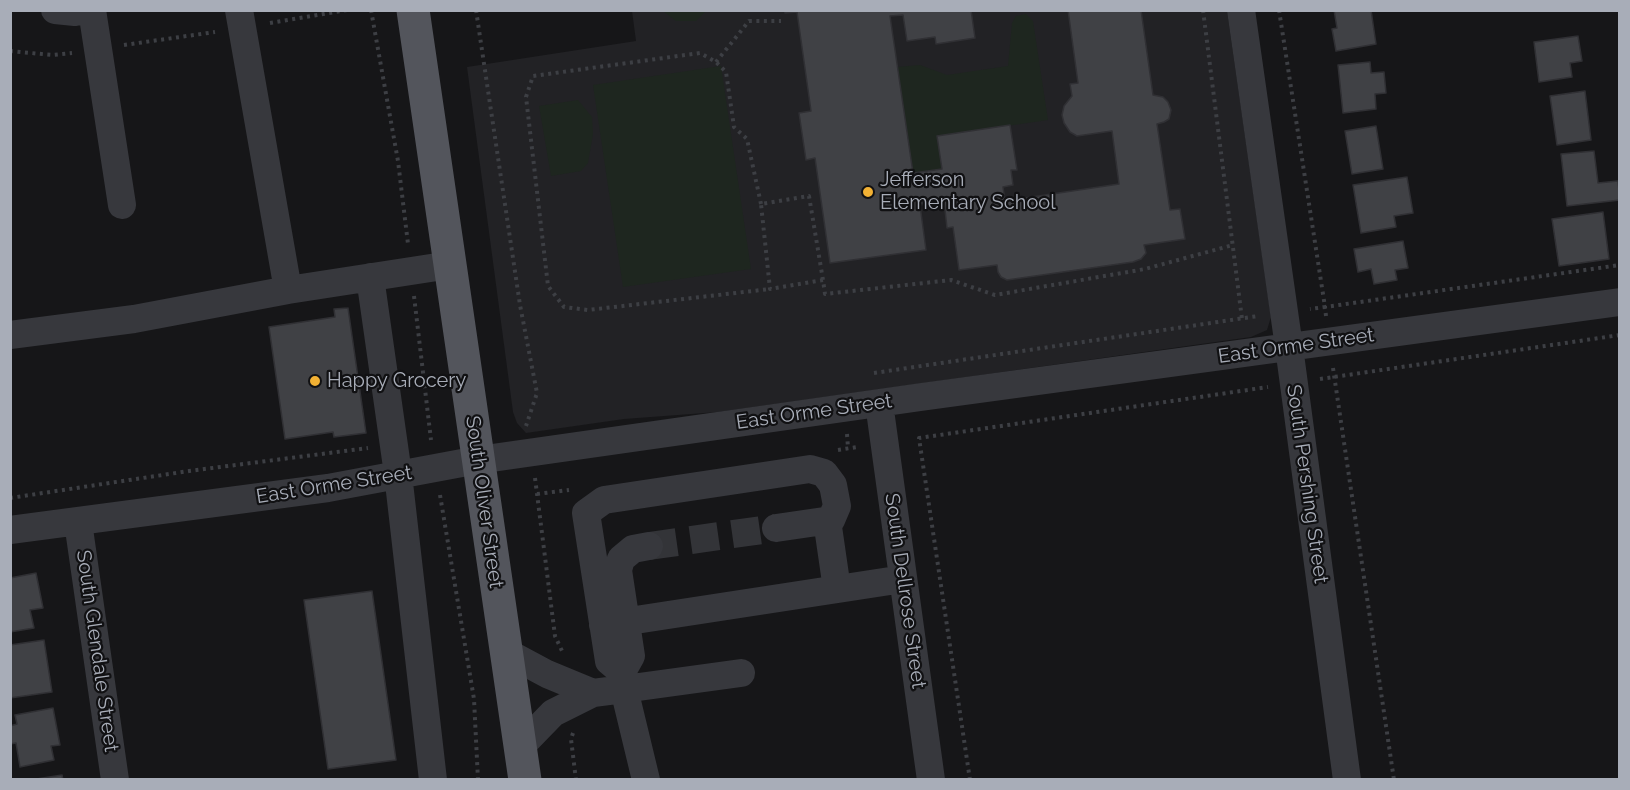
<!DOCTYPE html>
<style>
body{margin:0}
#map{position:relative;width:1630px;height:790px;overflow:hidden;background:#161618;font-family:Raleway,sans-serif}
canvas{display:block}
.frame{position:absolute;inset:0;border:12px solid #a8adb8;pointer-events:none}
</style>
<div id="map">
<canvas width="1630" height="790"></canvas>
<div class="frame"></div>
</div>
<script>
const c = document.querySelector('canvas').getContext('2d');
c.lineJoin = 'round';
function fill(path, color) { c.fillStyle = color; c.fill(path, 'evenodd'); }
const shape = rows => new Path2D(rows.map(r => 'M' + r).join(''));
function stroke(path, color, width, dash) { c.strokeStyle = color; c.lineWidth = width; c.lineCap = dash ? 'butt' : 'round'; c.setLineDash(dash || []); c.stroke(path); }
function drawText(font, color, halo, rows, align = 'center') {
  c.font = font + ' Raleway,sans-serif'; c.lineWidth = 4.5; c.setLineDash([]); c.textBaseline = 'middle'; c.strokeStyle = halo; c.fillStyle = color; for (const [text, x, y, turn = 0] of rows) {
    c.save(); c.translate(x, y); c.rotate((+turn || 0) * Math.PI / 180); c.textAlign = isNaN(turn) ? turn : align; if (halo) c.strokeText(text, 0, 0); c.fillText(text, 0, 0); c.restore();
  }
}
fill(shape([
 [632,11,1227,11,1271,317,1267,330,1251,337,718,412,624,419,526,433,517,423,513,412,467,67,636,41]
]), '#222225');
fill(shape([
 [663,11,706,11,696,21,676,21],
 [1026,14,1033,21,1048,120,938,136,942,169,913,173,897,67,920,65,947,75,1008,66,1012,23,1016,16],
 [721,66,751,269,623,287,593,85],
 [578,100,592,117,593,134,588,163,581,171,551,176,539,106]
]), '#1e261f');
const building = shape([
 [785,10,971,10,975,38,936,44,935,37,907,41,903,15,890,16,913,173,942,169,937,136,1010,125,1017,170,1011,170,1013,185,1003,187,1005,201,1119,184,1112,131,1077,136,1070,132,1064,123,1062,115,1064,106,1072,96,1070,84,1078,83,1068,10,1141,10,1153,95,1163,97,1168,102,1171,110,1169,119,1164,122,1157,124,1170,210,1180,209,1185,239,1144,245,1146,253,1141,259,1133,262,1007,280,1001,277,998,272,997,265,959,270,953,227,947,228,944,201,920,205,926,250,830,263,815,158,806,160,799,113,811,111,797,12,785,13,785,10],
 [1334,10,1371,10,1376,44,1336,51,1332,29,1337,28,1334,10],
 [1578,36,1582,61,1570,63,1572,77,1539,82,1534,42,1578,36],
 [1370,62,1371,73,1384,72,1386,93,1375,94,1376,109,1343,113,1338,65,1370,62],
 [1585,91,1591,140,1557,145,1550,96,1585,91],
 [1376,126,1383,169,1352,174,1345,131,1376,126],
 [1594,151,1598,183,1618,181,1620,200,1567,206,1561,154,1594,151],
 [1407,177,1413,213,1394,216,1396,227,1361,233,1353,185,1407,177],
 [1603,212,1609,259,1559,266,1552,219,1603,212],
 [1403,241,1408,268,1395,270,1397,280,1374,284,1371,269,1358,272,1354,249,1403,241],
 [348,308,366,433,334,437,333,432,285,439,269,327,335,317,334,309,348,308],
 [36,573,43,608,30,610,34,628,10,632,10,578,36,573],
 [372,591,396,760,328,769,304,600,372,591],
 [44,640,52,692,10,698,10,645,44,640],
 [53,708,60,745,51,746,54,760,20,767,16,743,10,744,10,726,17,724,15,715,53,708],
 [62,775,63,780,30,780,62,775]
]);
fill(building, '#404145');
stroke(building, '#303034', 1.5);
stroke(shape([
 [649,546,776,528]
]), '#333438', 28, [28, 14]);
stroke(shape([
 [371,10,398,161,408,244],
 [476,10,520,305,537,393,526,426],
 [1203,10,1242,319],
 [1279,10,1325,307,1310,309],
 [270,23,347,10],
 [124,45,215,32],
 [10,51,52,55,72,53],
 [716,62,749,21,781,21],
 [761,204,747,139,734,127,726,72,716,62,700,53,533,76,526,97,548,286,564,307,588,310,770,289],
 [823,280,770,289,761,204,809,196,823,280,825,294,951,280,995,295,1145,269,1233,245],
 [414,296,431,440],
 [1326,316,1325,307,1620,265],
 [1333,368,1394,780],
 [874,373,1258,316],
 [1320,379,1620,335],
 [847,434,848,448],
 [838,450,857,447],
 [535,478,555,636,562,651],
 [537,494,569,490],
 [440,495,474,699,478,780],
 [10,498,189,471,368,448],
 [573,733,571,739,576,780],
 [970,780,919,438,1268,387]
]), '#3d3f44', 4, [3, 4.5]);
stroke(shape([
 [55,10,75,12,86,10],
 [92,10,122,205],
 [239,10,288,290],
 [1241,10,1289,347,1347,780],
 [370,277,398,474,433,780],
 [10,335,134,319,288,290,450,265],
 [879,403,931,780],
 [827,520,837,589],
 [78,522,115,780],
 [10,530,328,488,478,460,921,397,1620,302],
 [603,625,903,579],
 [506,652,547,674,593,693],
 [622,672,609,661,586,513,604,500,810,469,824,473,833,485,837,506,831,520,776,528],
 [520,747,553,713,593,693,624,689,622,672,631,656,618,570,621,559,633,549,649,546],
 [646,780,624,689,741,673]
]), '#37383d', 28);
stroke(shape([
 [413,10,525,780]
]), '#53555c', 33);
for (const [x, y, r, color] of [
 [868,192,6,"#f2b134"],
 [315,381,6,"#f2b134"]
]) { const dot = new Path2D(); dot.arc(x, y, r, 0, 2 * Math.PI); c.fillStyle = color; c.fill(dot); stroke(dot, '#111113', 2); }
drawText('20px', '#a8adb8', '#111113', [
 ["Jefferson",880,180],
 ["Elementary School",880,203],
 ["Happy Grocery",327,381]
], 'left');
drawText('20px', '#a8adb8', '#111113', [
 ["East Orme Street",1296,346,-8],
 ["East Orme Street",814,412,-8],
 ["South Pershing Street",1307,484,82],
 ["East Orme Street",334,485,-9],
 ["South Oliver Street",484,502,82],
 ["South Dellrose Street",905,591,82],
 ["South Glendale Street",97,651,82]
]);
</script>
